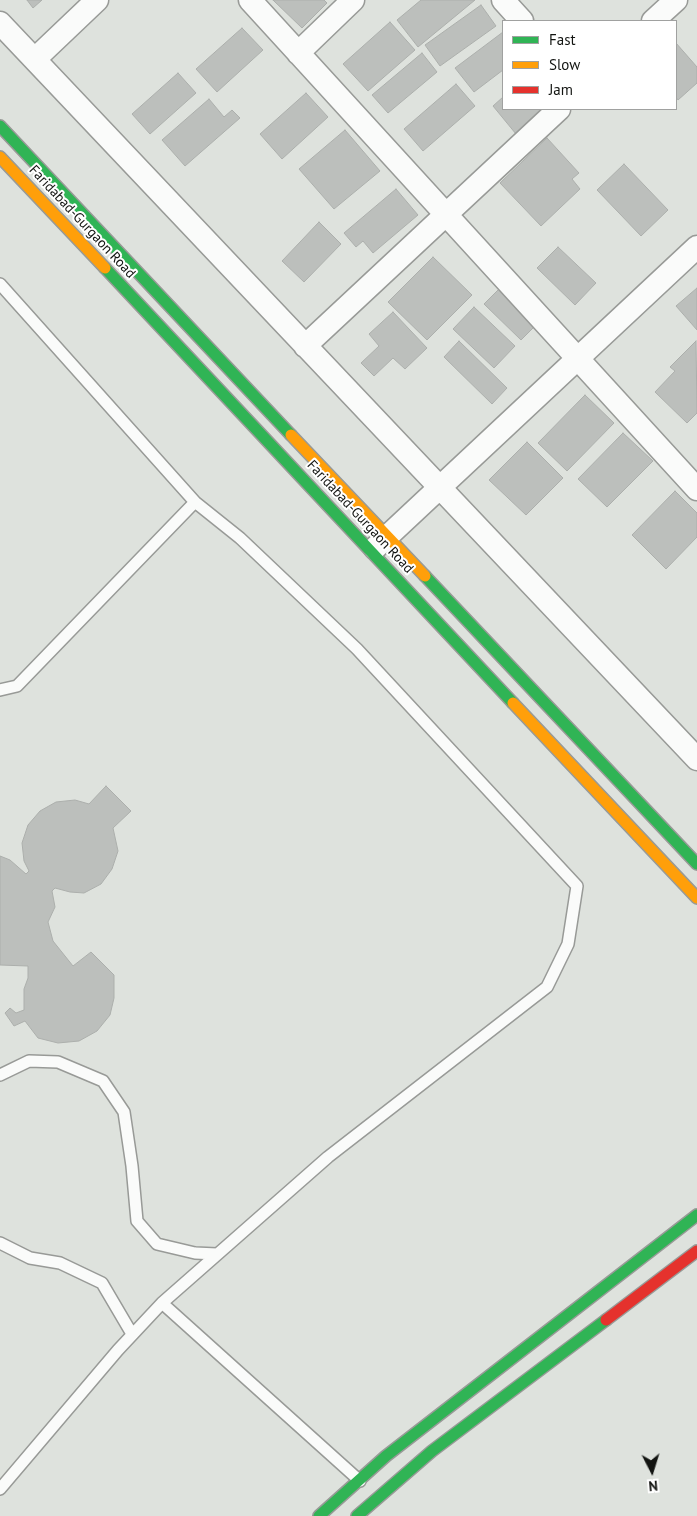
<!DOCTYPE html>
<style>
body{margin:0}
#map{position:relative;width:697px;height:1516px;overflow:hidden;background:#dee2dd;font-family:"PT Sans",sans-serif}
canvas{display:block}
.legend{position:absolute;left:502px;top:20px;width:175px;height:90px;box-sizing:border-box;background:#fff;border:1px solid #a0a1a0;margin:0;padding:6px 9px;list-style:none;font-size:15px;color:#121411}
.legend li{display:flex;align-items:center;gap:10px;height:25px}
.legend b{width:25px;border:1px solid #a0a1a0}
.north{position:absolute;left:627px;top:1446px;width:50px;height:50px;-webkit-text-stroke:4px #fff;paint-order:stroke;rotate:175deg;font-size:14px;font-weight:700;line-height:20px;text-align:center;color:#121411}
.north::after{content:'';display:block;margin:auto;width:18px;height:22px;background:#121411;clip-path:polygon(50% 0,100% 100%,50% 72%,0 100%)}
</style>
<div id="map">
<canvas width="697" height="1516"></canvas>
<ul class="legend">
<li><b style="height:6px;background:#30b455"></b>Fast</li>
<li><b style="height:6px;background:#ff9f0a"></b>Slow</li>
<li><b style="height:6px;background:#e5322d"></b>Jam</li>
</ul>
<div class="north">N</div>
</div>
<script>
const c = document.querySelector('canvas').getContext('2d');
c.lineJoin = 'round';
function fill(path, color) { c.fillStyle = color; c.fill(path, 'evenodd'); }
const shape = rows => new Path2D(rows.map(r => 'M' + r).join(''));
function stroke(path, color, width, dash) { c.strokeStyle = color; c.lineWidth = width; c.lineCap = dash ? 'butt' : 'round'; c.setLineDash(dash || []); c.stroke(path); }
function drawText(font, color, halo, rows, align = 'center') {
  c.font = font + ' "PT Sans",sans-serif'; c.lineWidth = 4; c.setLineDash([]); c.textBaseline = 'middle'; c.strokeStyle = halo; c.fillStyle = color; for (const [text, x, y, turn = 0] of rows) {
    c.save(); c.translate(x, y); c.rotate((+turn || 0) * Math.PI / 180); c.textAlign = isNaN(turn) ? turn : align; if (halo) c.strokeText(text, 0, 0); c.fillText(text, 0, 0); c.restore();
  }
}
const building = shape([
 [27,0,42,0,33,8,27,0],
 [273,0,324,0,327,3,302,28,273,0],
 [421,0,475,0,418,47,397,20,421,0],
 [481,5,496,26,440,66,425,45,481,5],
 [390,22,415,50,368,91,343,64,390,22],
 [242,28,263,50,217,92,196,69,242,28],
 [503,32,503,70,474,92,455,68,503,32],
 [676,43,697,67,697,83,678,100,676,97,676,43],
 [422,53,437,72,388,113,372,95,422,53],
 [178,73,196,93,150,134,132,114,178,73],
 [456,84,475,106,423,151,404,129,456,84],
 [306,93,328,117,282,159,260,134,306,93],
 [503,97,503,109,545,109,516,134,493,106,503,97],
 [209,99,224,117,232,110,240,118,185,166,162,140,209,99],
 [345,130,380,171,334,209,299,169,345,130],
 [547,138,579,173,572,179,580,189,541,226,500,183,547,138],
 [624,164,668,210,641,236,597,190,624,164],
 [396,189,418,215,373,253,363,241,356,247,344,233,396,189],
 [319,222,341,244,304,282,282,261,319,222],
 [558,247,596,283,575,305,537,268,558,247],
 [433,257,472,295,427,340,388,302,433,257],
 [503,285,540,321,521,340,484,304,503,285],
 [697,288,697,330,676,306,697,288],
 [474,307,515,346,494,368,453,329,474,307],
 [393,312,427,348,405,369,393,358,374,376,361,363,379,346,369,334,393,312],
 [459,341,507,388,492,404,444,357,459,341],
 [696,341,697,413,687,423,655,392,675,371,670,367,696,341],
 [585,395,614,423,567,471,538,443,585,395],
 [623,433,653,461,607,507,578,479,623,433],
 [527,442,563,478,526,515,489,480,527,442],
 [675,491,697,513,697,537,666,569,632,535,675,491],
 [106,786,131,811,113,828,118,851,112,869,101,884,84,893,70,892,55,888,52,891,55,907,48,922,53,941,73,966,91,952,114,975,114,998,110,1015,97,1031,79,1041,58,1043,38,1038,25,1021,14,1026,5,1013,10,1008,16,1013,24,1010,24,989,28,978,28,966,0,965,0,856,10,860,26,874,29,871,24,861,22,843,28,825,40,811,56,802,75,800,89,804,106,786]
]);
fill(building, '#bcbfbc');
stroke(building, '#acafac', 1);
const lane = shape([
 [0,284,195,502,240,538,357,649,577,886,568,944,547,987,328,1157,162,1303,118,1350,0,1489],
 [0,690,17,686,195,502],
 [0,1075,29,1061,58,1062,103,1081,124,1112,132,1166,137,1221,157,1244,195,1253,217,1254],
 [0,1243,30,1258,60,1263,102,1283,132,1334],
 [162,1303,360,1481]
]);
const street = shape([
 [250,0,697,489],
 [503,0,522,21],
 [653,21,676,0],
 [0,23,697,759],
 [298,53,353,0],
 [35,59,97,0],
 [305,346,559,109],
 [375,548,697,247]
]);
const fast = shape([
 [0,126,291,435],
 [105,268,513,703],
 [425,576,697,864],
 [319,1516,386,1456,697,1215],
 [357,1516,432,1451,606,1320]
]);
const slow = shape([
 [0,157,105,268],
 [291,435,425,576],
 [513,703,697,898]
]);
const jam = shape([
 [606,1320,697,1251]
]);
stroke(lane, '#989a97', 14);
stroke(street, '#989a97', 25);
stroke(fast, '#989a97', 14);
stroke(slow, '#989a97', 14);
stroke(jam, '#989a97', 14);
stroke(lane, '#fafbfa', 11);
stroke(street, '#fafbfa', 22);
stroke(fast, '#30b455', 11);
stroke(slow, '#ff9f0a', 11);
stroke(jam, '#e5322d', 11);
drawText('14px', '#121411', '#fff', [
 ["Faridabad-Gurgaon Road",82,222,47],
 ["Faridabad-Gurgaon Road",360,517,47]
]);
</script>
